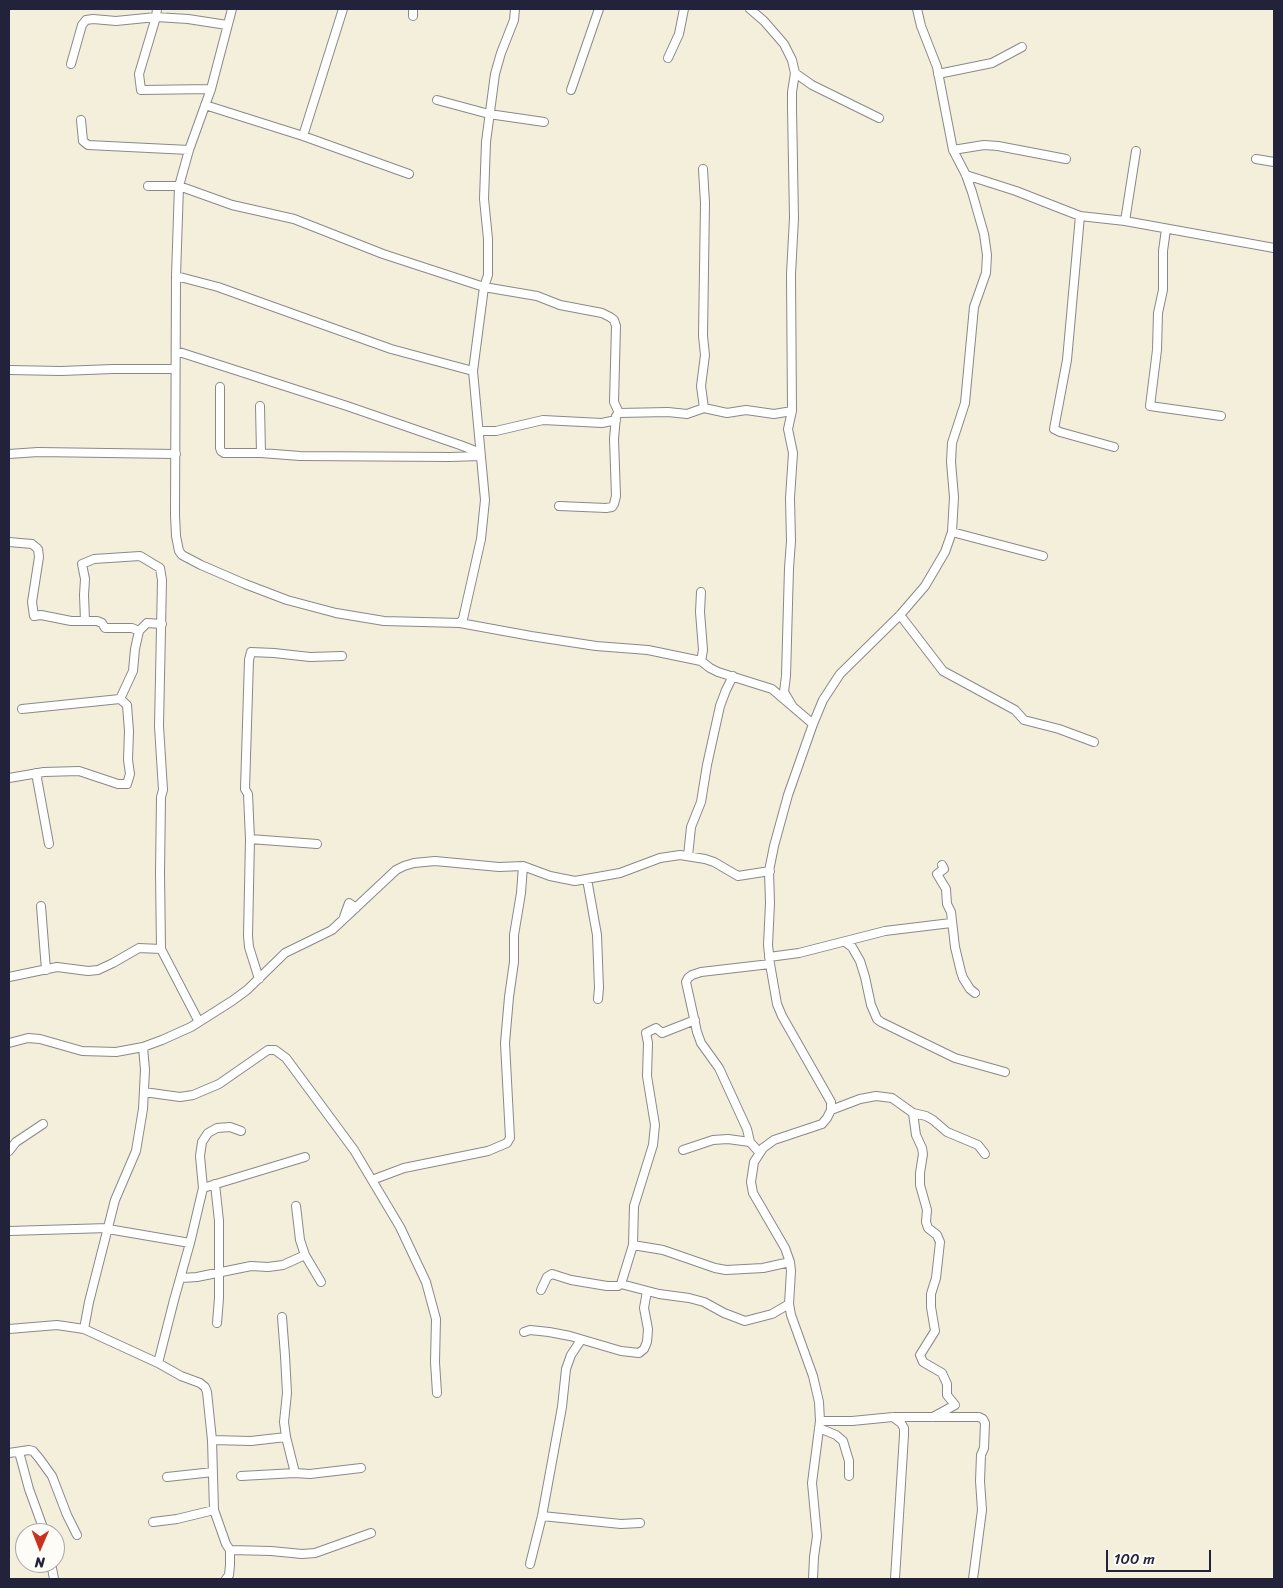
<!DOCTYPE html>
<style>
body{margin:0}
#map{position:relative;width:1283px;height:1588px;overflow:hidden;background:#f3efdb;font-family:Sriracha,sans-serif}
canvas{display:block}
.frame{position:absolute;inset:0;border:10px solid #22223b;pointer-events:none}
.north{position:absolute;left:15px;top:1523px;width:50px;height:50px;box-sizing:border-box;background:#fdfcf7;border:1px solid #a5a5ac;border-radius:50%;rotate:181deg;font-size:14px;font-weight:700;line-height:20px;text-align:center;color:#22223b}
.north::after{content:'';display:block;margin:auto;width:18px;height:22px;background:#c8321e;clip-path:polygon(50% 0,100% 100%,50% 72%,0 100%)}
.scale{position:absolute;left:1106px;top:1550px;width:105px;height:22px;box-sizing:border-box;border:2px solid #22223b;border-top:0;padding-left:6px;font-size:15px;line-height:18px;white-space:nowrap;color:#22223b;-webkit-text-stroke:4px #fdfcf7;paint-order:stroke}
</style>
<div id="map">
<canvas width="1283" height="1588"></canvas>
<div class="frame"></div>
<div class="north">N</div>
<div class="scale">100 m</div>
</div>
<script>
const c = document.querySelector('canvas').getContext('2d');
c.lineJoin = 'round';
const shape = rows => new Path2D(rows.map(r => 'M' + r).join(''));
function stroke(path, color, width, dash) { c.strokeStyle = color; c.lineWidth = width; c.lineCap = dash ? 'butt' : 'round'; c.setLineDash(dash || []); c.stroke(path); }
const minor = shape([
 [157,9,156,17,139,74,141,90,211,89],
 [232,9,211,89,189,150,179,186,176,276,175,515,176,536,179,551,182,555,201,565,245,584,287,600,336,613,384,621,460,623,463,619,481,539,485,500,473,371,484,287,488,275,488,239,484,199,486,142,495,74,501,53,514,20,515,9],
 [413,9,413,16],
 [750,9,764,21,784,44,792,60,795,73,792,92,792,108,794,218,791,274,792,411,788,429,793,453,790,498,791,541,789,568,786,676,784,692,793,707],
 [668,58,679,34,684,9],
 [71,64,82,25,86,20,93,19,116,21,156,17,188,19,227,25],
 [795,73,812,85,879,118],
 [938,74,992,63,1022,47],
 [571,90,599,9],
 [437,100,489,114,544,122],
 [205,105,303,136,409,174],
 [81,120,83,141,88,145,189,150],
 [303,136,343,9],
 [953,150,984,145,998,146,1066,159],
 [1256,159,1274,162],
 [703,169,705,203,703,336,705,355,701,386,704,408],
 [966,175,1016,191,1080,216,1125,221,1274,248],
 [148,186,179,186,232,205,294,219,383,254,484,287,537,296,560,305,602,313,610,317,614,320,616,326,614,402,619,413,616,416,614,439,616,496,614,504,612,507,606,508,559,506],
 [1080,216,1067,360,1054,429,1060,432,1114,447],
 [1125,221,1136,151],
 [1166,229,1163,251,1163,290,1158,313,1157,350,1150,406,1221,416],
 [176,276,218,287,391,349,473,371],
 [176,351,347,406,460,445,473,450,470,456],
 [9,370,61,371,113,369,175,369],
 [220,387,220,448,221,451,224,453,261,453,300,456,450,457,481,456],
 [260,406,261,453],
 [619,413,668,412,687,414,704,408,727,413,746,410,774,414,792,411],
 [479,431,496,431,543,420,602,423,616,420],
 [9,454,38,452,176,454],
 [952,532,1043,556],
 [9,542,32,544,38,549,39,557,32,602,34,616,41,615,71,621,97,621,102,623,105,628,132,628,139,631,147,623,162,624],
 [701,592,700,612,703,650,701,661,710,668,718,672,772,689,813,724],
 [900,615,943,671,1015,710,1024,720,1059,729,1094,742],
 [460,623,531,636,596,646,648,650,701,661],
 [120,699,133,671,135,649,139,631],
 [36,773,49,844],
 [9,778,44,772,79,771,118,784,127,784,130,774,128,760,129,731,127,705,120,699,22,709],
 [250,839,317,844],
 [688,856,691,827,701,802,707,765,720,706,726,690,733,676],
 [942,865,944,869,937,874,946,889,947,904,951,912,955,947,961,972,963,978,970,989,975,993],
 [587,879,597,935,599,988,598,999],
 [41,906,46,970],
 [344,917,349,903,356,908],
 [845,942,852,947,860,961,865,977,871,1005,877,1019,881,1022,955,1058,1005,1072],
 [161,949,199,1022],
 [769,957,799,953,885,931,951,923],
 [9,977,57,967,88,971,98,970,113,963,139,948,161,949,160,873,161,797,163,790,159,726,162,580,160,568,140,556,94,559,82,564,85,579,84,595,85,621],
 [259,979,249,947,248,936,250,839,248,794,245,789,249,660,251,652,274,653,310,657,342,656],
 [9,1043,28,1038,40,1039,82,1051,116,1052,143,1047,162,1040,191,1027,232,1001,247,990,285,953,332,930,396,870,404,866,414,863,435,861,499,867,523,866,550,876,575,881,620,873,660,858,680,855,705,859,714,862,738,876,770,871],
 [144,1092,180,1097,193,1095,219,1084,268,1050,275,1050,286,1058,354,1150,400,1227,426,1282,436,1319,435,1362,437,1393],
 [831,1110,860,1099,876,1096,892,1098,913,1113,926,1116,933,1120,947,1132,978,1145,985,1154],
 [913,1113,916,1135,922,1148,923,1154,920,1173,920,1185,927,1210,926,1222,928,1228,937,1235,940,1242,936,1278,931,1294,931,1307,935,1331,920,1355,923,1362,942,1373,947,1384,947,1395,955,1405,933,1417],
 [683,1150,713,1140,728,1139,750,1142],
 [9,1151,16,1142,43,1124],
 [759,1152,750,1142,747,1129,719,1068,701,1043,697,1032,686,982,688,978,692,975,701,972,770,964],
 [372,1180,404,1168,488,1151,507,1143,510,1138,505,1043,509,997,514,962,514,935,521,893,523,866],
 [215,1184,219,1221,219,1298,217,1323],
 [203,1188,305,1157],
 [296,1206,300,1240,305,1255,321,1282],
 [108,1229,190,1243],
 [9,1231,108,1228],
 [633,1245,663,1250,715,1268,726,1270,763,1268,790,1262],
 [181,1278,197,1277,251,1266,268,1267,283,1265,305,1255],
 [621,1284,659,1294,689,1298,704,1302,724,1313,745,1321,772,1314,789,1304],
 [541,1290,547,1277,552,1274,571,1280,607,1286,618,1286,621,1284,633,1245,634,1206,653,1145,655,1125,647,1076,648,1043,646,1033,656,1028,662,1033,695,1020],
 [9,1329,57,1325,84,1329,158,1363,181,1376,200,1383,205,1387,207,1392,212,1440,214,1510,226,1544,230,1550,230,1565,229,1575,226,1579],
 [84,1329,89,1302,115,1200,136,1151,143,1109,145,1070,143,1047],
 [524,1332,530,1330,549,1332,570,1336,621,1351,639,1353,644,1349,647,1342,648,1329,644,1308,647,1291],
 [158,1363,174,1300,190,1243,203,1188,200,1156,202,1142,208,1133,217,1128,230,1127,241,1131],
 [893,1417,901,1423,904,1428,904,1435,895,1579],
 [820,1421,852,1421,893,1417,979,1417,983,1419,985,1423,984,1448,981,1455,980,1481,982,1510,973,1579],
 [819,1428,836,1435,843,1441,849,1461,849,1476],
 [286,1437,295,1473,310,1474,361,1468],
 [212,1440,251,1441,286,1437,284,1422,287,1393,285,1356,282,1317],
 [19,1452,29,1489,45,1533],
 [9,1453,29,1450,33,1451,39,1458,52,1476,67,1515,77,1535],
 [241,1476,295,1473],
 [167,1477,213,1472],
 [542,1516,621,1524,640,1523],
 [153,1522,177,1519,214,1510],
 [230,1550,271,1551,302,1554,315,1553,371,1533],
 [51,1563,54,1579],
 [530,1564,542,1516,562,1407,566,1369,571,1355,581,1340],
 [813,1579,814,1557,817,1536,812,1483,820,1421,819,1402,813,1376,791,1315,789,1304,791,1271,790,1262,785,1248,753,1193,751,1182,754,1162,763,1148,774,1140,822,1124,827,1118,831,1110,831,1102,782,1016,777,1004,770,964,768,945,770,903,769,871,774,846,788,795,813,724,823,700,840,674,900,615,925,586,945,552,952,532,954,497,951,462,952,443,965,403,974,307,986,273,987,255,984,234,972,192,966,175,953,150,937,67,921,26,917,9]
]);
stroke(minor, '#8a888b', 10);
stroke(minor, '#fff', 8);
</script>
